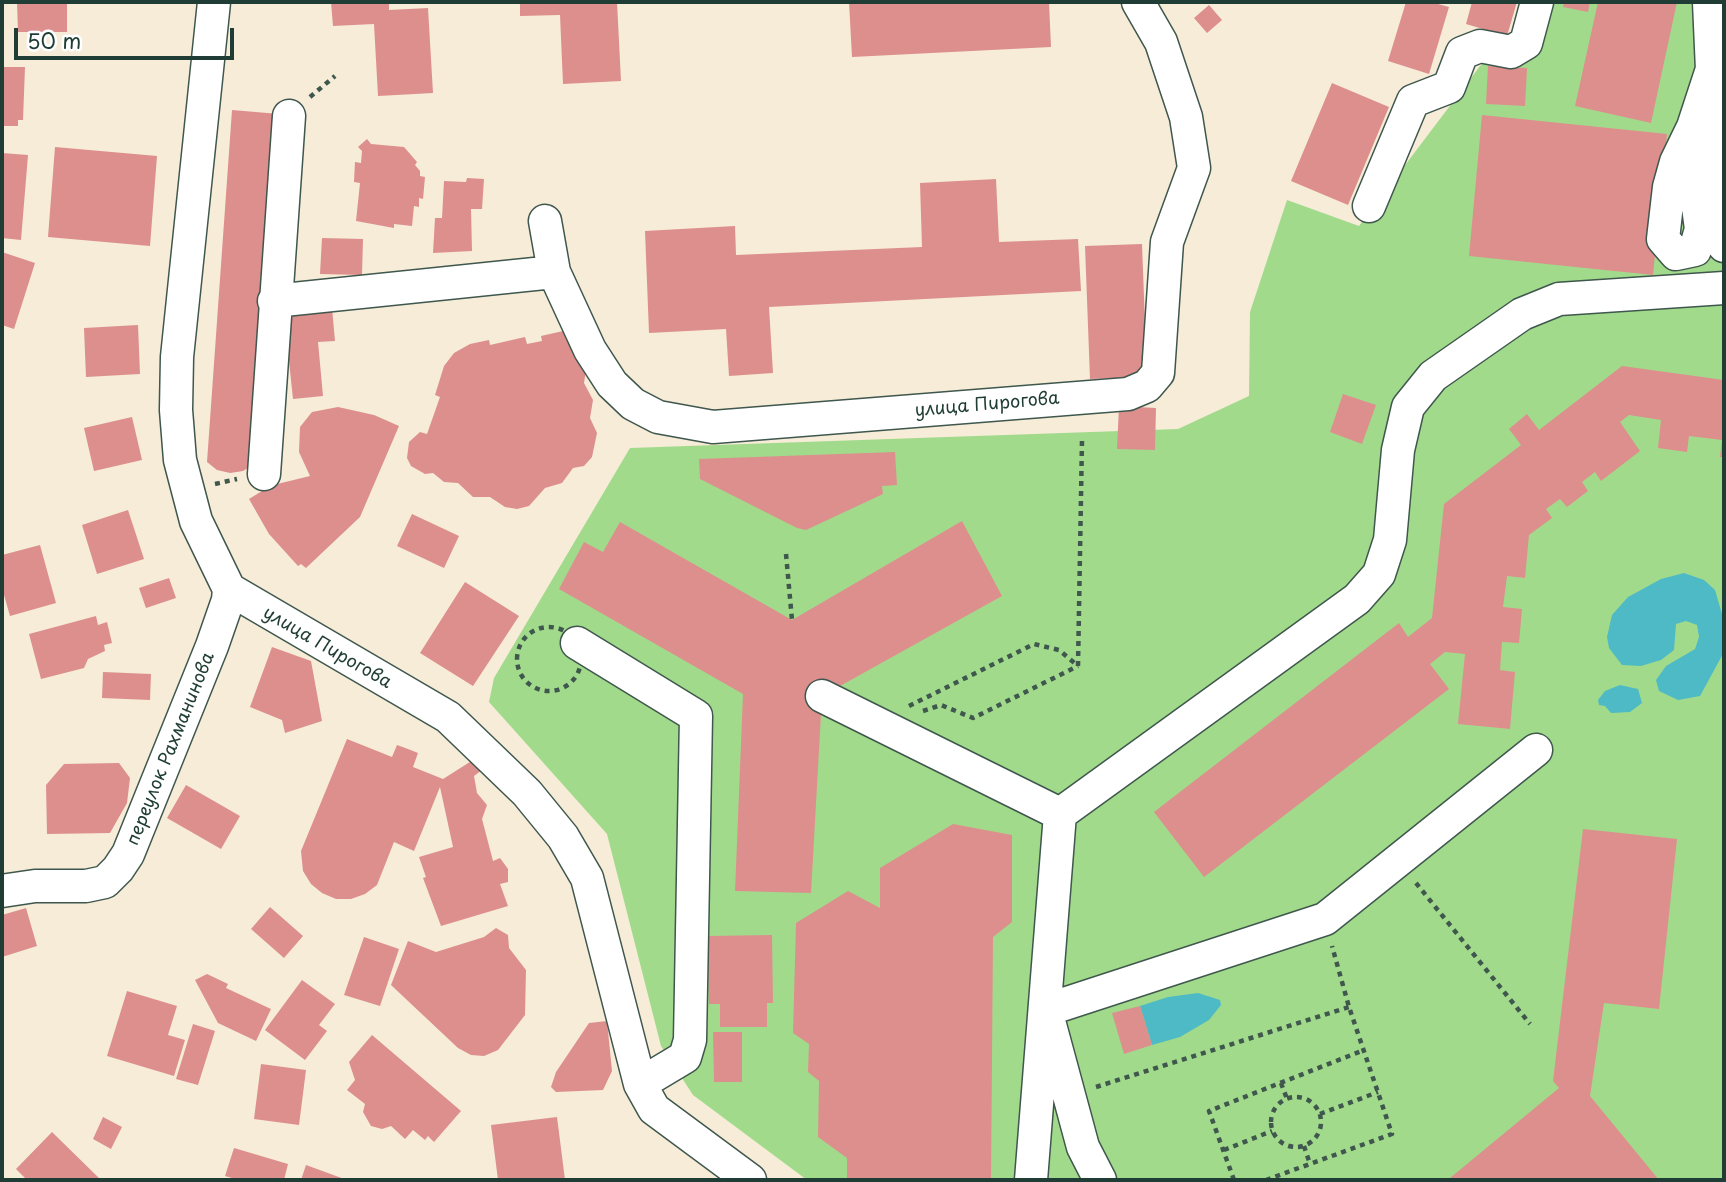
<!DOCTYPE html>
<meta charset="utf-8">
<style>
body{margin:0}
#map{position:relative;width:1726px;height:1182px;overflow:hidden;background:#f6ecd8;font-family:"Playpen Sans",sans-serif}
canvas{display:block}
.frame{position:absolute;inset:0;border:4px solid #1f3d34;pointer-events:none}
.scale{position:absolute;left:14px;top:28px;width:220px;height:32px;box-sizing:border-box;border:4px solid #1f3d34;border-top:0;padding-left:9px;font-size:21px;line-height:24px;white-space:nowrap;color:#1f3d34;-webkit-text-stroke:5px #fff;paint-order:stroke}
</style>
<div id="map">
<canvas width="1726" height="1182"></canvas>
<div class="frame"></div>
<div class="scale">50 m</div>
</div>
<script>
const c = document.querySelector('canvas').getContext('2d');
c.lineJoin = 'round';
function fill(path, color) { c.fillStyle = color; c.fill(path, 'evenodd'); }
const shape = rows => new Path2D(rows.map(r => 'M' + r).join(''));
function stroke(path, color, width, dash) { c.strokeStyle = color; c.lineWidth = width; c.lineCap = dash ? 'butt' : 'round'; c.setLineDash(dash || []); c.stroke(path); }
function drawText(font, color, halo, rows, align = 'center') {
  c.font = font + ' "Playpen Sans",sans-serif'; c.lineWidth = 6; c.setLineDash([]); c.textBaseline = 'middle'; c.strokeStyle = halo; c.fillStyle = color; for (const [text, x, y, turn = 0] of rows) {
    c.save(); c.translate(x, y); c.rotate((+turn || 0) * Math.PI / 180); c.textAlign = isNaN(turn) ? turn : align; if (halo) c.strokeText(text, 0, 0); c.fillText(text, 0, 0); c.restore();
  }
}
fill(shape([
 [1521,2,1720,2,1724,120,1724,1180,807,1180,693,1095,661,1046,607,834,489,702,494,678,630,448,1178,429,1249,396,1250,312,1287,200,1359,226,1480,66,1510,39]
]), '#a2da8c');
fill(shape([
 [1684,573,1704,580,1715,590,1724,621,1724,652,1700,696,1678,700,1659,691,1656,680,1666,666,1695,649,1699,637,1697,625,1686,621,1676,624,1674,650,1661,660,1641,666,1622,665,1609,648,1607,637,1612,615,1628,597,1661,579],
 [1620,685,1638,689,1642,703,1630,712,1611,713,1605,706,1599,705,1598,700,1605,691],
 [1198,993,1220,1000,1221,1005,1209,1020,1180,1037,1152,1045,1140,1006,1168,997]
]), '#4dbac6');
fill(shape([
 [17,2,67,2,67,32,18,32],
 [331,2,389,2,389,10,428,8,433,93,378,96,374,24,333,26],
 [520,2,617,2,621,81,563,84,560,15,520,16],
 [849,2,1049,2,1051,47,852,57],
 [1406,2,1431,2,1449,7,1429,74,1388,61],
 [1472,2,1517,2,1507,36,1466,24],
 [1564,2,1590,2,1588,12,1563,7],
 [1598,2,1677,2,1651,123,1575,106],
 [1209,5,1222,20,1207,33,1194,18],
 [1488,66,1527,68,1525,106,1486,104],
 [2,67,25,67,23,120,18,120,18,126,2,126],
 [1332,83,1389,107,1348,205,1291,181],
 [232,110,279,114,253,465,243,471,230,473,217,470,207,462],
 [1482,115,1667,134,1653,275,1469,256],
 [367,139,371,144,404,147,417,162,415,165,420,171,420,176,425,177,423,199,419,198,419,207,414,206,412,226,394,224,394,228,356,221,360,183,354,182,355,162,361,163,362,151,358,147],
 [55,147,157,156,150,246,48,237],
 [2,153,28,155,21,240,2,238],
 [467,178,484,179,482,209,471,209,472,251,433,253,435,218,442,218,444,181,466,182],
 [996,179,999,242,1078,239,1081,291,769,307,773,373,729,376,726,329,649,333,645,231,735,226,736,255,922,247,920,183],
 [322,238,363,239,362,275,320,274],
 [1142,244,1147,377,1090,379,1085,246],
 [2,252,35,263,14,329,2,325],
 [332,308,335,341,318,342,323,396,293,399,284,314],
 [138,325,140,374,86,377,84,328],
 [572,329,586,370,584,383,593,400,590,418,597,433,592,457,584,466,573,468,562,483,545,488,529,506,517,509,505,507,490,497,473,497,458,483,444,482,433,473,425,474,411,466,407,458,409,442,420,432,427,434,440,397,435,395,444,366,454,353,470,344,489,340,490,345,525,337,527,344,542,341,541,336],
 [1622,366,1724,380,1724,457,1720,457,1722,440,1689,436,1687,452,1658,448,1661,420,1629,415,1620,422,1640,451,1601,481,1595,472,1582,482,1588,491,1567,507,1560,499,1546,509,1552,518,1529,535,1525,578,1507,576,1503,607,1522,609,1519,643,1502,642,1500,670,1515,672,1510,729,1458,724,1465,654,1445,652,1430,664,1449,689,1204,877,1154,812,1399,623,1408,637,1432,618,1444,504,1521,445,1509,429,1527,414,1539,430],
 [1343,394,1376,405,1362,444,1330,432],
 [1119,406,1156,408,1155,450,1117,449],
 [338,407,374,415,399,426,360,517,306,568,301,564,298,566,269,534,249,499,262,491,261,488,310,476,299,452,300,427,312,412],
 [132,417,142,460,94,471,84,428],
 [895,452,897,485,882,486,883,494,806,530,797,528,700,479,699,459],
 [128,510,144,559,97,574,82,525],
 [412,514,459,536,444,568,397,546],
 [962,521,1002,596,822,696,811,893,735,891,743,694,559,589,584,542,603,552,620,522,792,620],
 [40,545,56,603,10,616,2,588,2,555],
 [169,578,176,598,146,608,139,588],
 [465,582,519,616,473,686,420,653],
 [96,616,98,625,107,622,112,643,104,645,105,651,88,659,84,668,41,679,29,634],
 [272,647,311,661,322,721,285,733,282,720,250,707],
 [103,672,151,674,150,700,102,698],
 [347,739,392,757,397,745,408,749,418,753,413,767,443,779,473,760,482,770,474,776,477,793,487,805,482,819,493,861,500,858,508,869,508,882,500,884,508,906,441,926,423,878,426,877,419,857,453,847,440,787,414,851,394,842,377,885,365,894,351,899,336,899,322,893,311,884,303,871,301,851],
 [119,763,130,778,127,803,110,833,47,834,46,785,64,764],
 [186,785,240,816,221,849,167,818],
 [953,824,1012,835,1012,922,993,937,991,1180,847,1180,847,1158,818,1137,819,1081,808,1072,809,1044,793,1033,796,923,848,891,880,908,880,868],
 [1583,829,1677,839,1659,1009,1604,1003,1590,1096,1659,1180,1452,1180,1450,1178,1559,1088,1553,1081],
 [270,907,303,936,284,958,251,929],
 [26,908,37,946,2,957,2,915],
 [496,928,508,935,509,948,526,970,525,1015,498,1050,484,1056,471,1055,458,1048,391,985,408,941,436,952,484,937],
 [772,935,773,1003,767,1003,767,1027,720,1027,720,1004,709,1004,708,936],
 [364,937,399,949,380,1006,344,995],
 [207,974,228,984,226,988,271,1009,256,1041,218,1023,195,980],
 [302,980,335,1004,319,1025,327,1031,305,1060,265,1030],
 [127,991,177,1006,168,1035,185,1040,174,1076,107,1056],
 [1140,1006,1152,1045,1124,1054,1112,1013],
 [607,1021,612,1071,603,1090,556,1092,551,1087,556,1072,589,1023],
 [193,1024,215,1031,198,1085,176,1079],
 [713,1032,742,1032,742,1082,714,1082],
 [372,1035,461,1111,434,1142,428,1136,425,1140,413,1130,405,1139,391,1126,382,1129,371,1126,363,1112,365,1104,347,1090,355,1080,349,1062],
 [261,1064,306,1070,299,1125,254,1119],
 [103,1117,122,1127,111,1149,93,1139],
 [557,1117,565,1180,498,1180,491,1125],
 [52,1132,101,1180,27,1180,16,1169],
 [234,1148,288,1164,284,1180,239,1180,225,1176],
 [306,1165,347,1180,301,1180]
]), '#dd8f8d');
const minor = shape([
 [214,2,177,357,176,410,180,460,196,521,229,589,448,717,527,793,563,837,587,878,640,1084,654,1109,750,1180],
 [1709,2,1719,231,1724,246],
 [1693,127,1692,162,1701,229,1695,250,1676,254,1663,239,1669,187,1676,162,1693,127,1711,72],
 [1369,206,1413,101,1449,87,1462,53,1480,46,1511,52,1526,43,1537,2],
 [545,221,554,272,590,350,612,384,633,404,658,417,713,427,1128,394,1147,386,1158,373,1167,242,1194,168,1186,117,1161,42,1138,2],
 [274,301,554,272],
 [264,474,289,116],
 [577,643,696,716,690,1040,685,1057,640,1084],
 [822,696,1060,814,1357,599,1379,574,1390,540,1398,450,1408,407,1433,376,1522,314,1559,299,1724,288],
 [2,891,35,886,86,886,105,882,118,869,128,854,212,646,228,600,229,589],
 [1031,1180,1060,814],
 [1100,1180,1083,1147,1046,1010,1325,919,1536,750]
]);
stroke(minor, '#3f574d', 35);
stroke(shape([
 [310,97,335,76],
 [215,484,237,479],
 [786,554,792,620],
 '517 659a32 32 0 1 1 64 0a32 32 0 1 1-64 0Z',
 [1078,666,1082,440],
 [909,706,1034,644,1059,650,1078,666],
 [923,711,941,705,973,718,1078,666],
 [1416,883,1530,1024],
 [1281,1083,1287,1099],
 [1096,1087,1349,1007],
 '1271 1122a25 25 0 1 1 50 0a25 25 0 1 1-50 0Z',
 [1320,1114,1378,1092],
 [1304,1146,1310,1164],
 [1224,1150,1272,1131],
 [1234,1180,1209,1111,1364,1050],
 [1266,1180,1392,1134,1349,1007,1332,946]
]), '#3f574d', 4.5, [5, 5]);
stroke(minor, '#fff', 32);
drawText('18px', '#1f3d34', '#fff', [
 ["улица Пирогова",987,405,-5],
 ["улица Пирогова",327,648,30],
 ["переулок Рахманинова",171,749,-68]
]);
</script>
